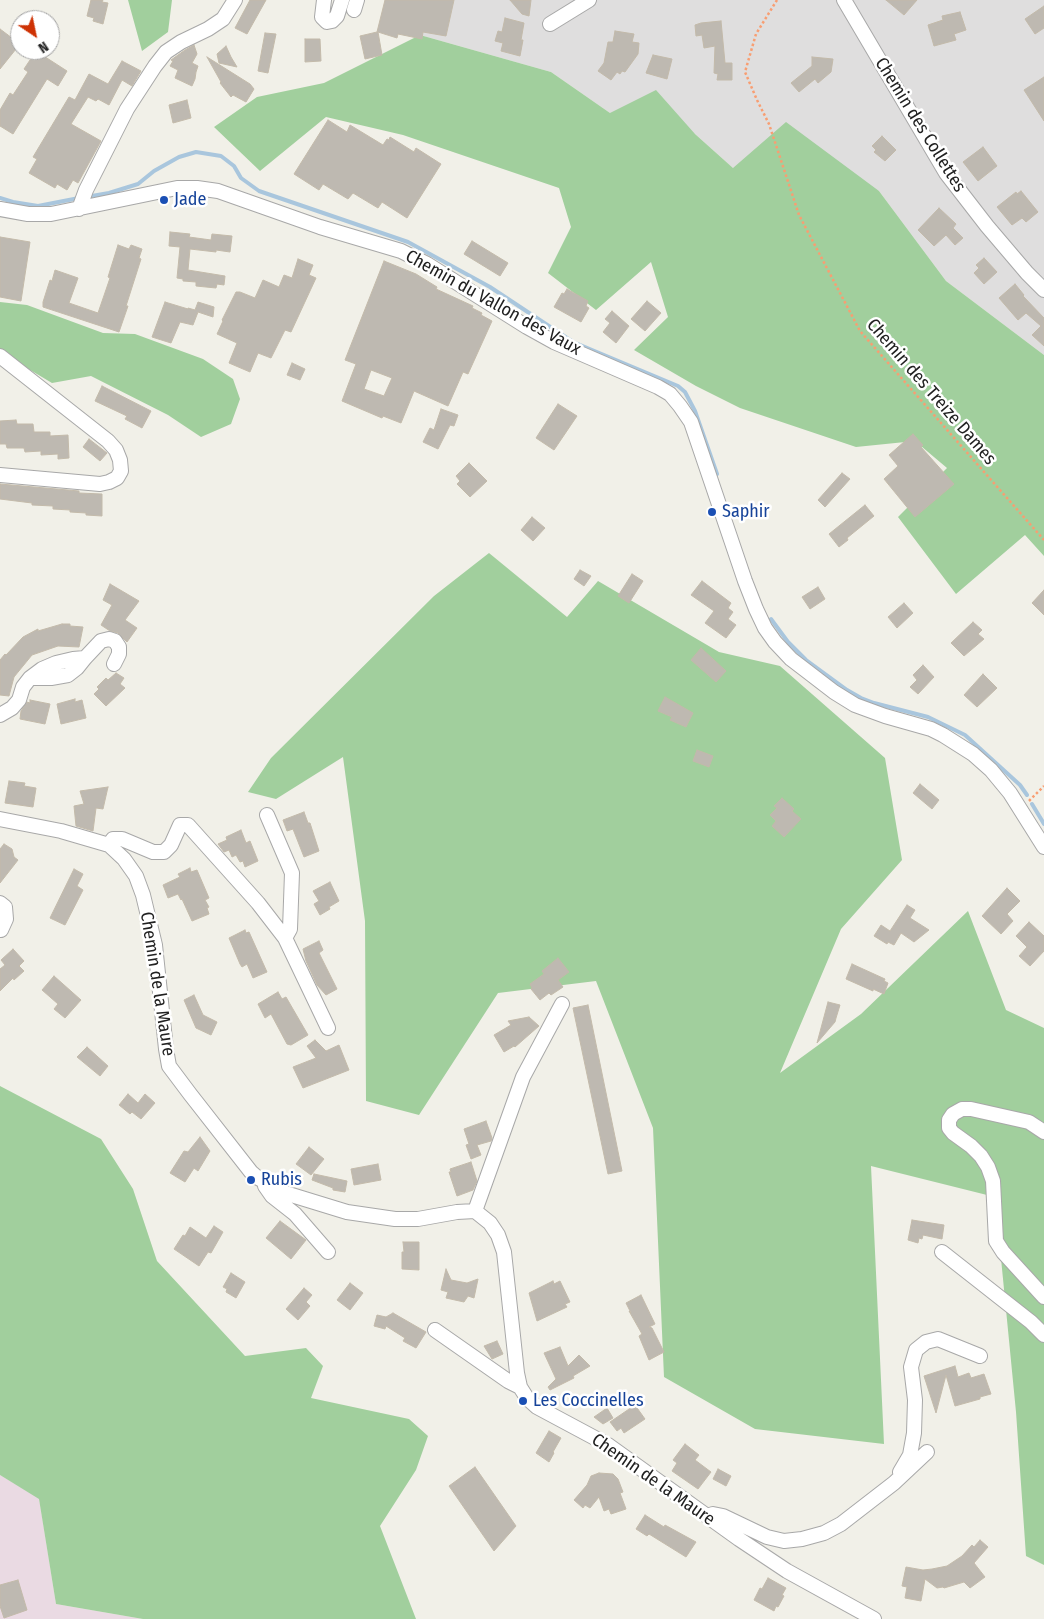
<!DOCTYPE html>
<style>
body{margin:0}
#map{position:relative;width:1044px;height:1619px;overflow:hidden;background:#f1f0e8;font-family:"Fira Sans Condensed",sans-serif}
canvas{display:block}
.north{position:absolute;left:10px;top:10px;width:50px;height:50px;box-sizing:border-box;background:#fff;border:1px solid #a6a6a6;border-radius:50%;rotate:146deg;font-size:14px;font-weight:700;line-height:20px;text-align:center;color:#212121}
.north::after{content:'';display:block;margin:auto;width:18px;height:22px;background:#ce3204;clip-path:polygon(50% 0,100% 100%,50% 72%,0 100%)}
</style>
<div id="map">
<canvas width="1044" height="1619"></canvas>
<div class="north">N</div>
</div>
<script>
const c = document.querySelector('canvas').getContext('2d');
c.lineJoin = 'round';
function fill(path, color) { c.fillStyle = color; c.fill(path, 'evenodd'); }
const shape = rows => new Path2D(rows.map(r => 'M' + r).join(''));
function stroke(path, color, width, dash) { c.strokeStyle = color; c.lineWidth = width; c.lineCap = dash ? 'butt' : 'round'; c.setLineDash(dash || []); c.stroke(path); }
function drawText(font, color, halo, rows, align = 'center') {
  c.font = font + ' "Fira Sans Condensed",sans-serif'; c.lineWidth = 5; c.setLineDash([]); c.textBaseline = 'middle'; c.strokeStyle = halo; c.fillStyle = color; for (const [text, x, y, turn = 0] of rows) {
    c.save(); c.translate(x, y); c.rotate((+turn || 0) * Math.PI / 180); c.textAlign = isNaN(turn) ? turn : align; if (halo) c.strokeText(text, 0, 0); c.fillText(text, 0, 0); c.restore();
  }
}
fill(shape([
 [444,0,1044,0,1044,355,946,281,879,191,733,168,695,134,610,113,551,72,420,35]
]), '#dfdede');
fill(shape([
 [0,1475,39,1498,56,1604,143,1619,0,1619]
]), '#eadae3');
fill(shape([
 [128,0,172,0,168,32,142,51],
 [420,35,551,72,610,113,656,90,695,134,733,168,786,122,879,191,946,281,1044,355,1044,556,1025,535,956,594,898,517,947,468,915,441,856,447,740,408,696,386,634,350,668,317,651,262,596,310,548,273,571,227,559,188,403,135,326,117,260,171,214,127,257,97,324,83],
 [0,302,27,305,103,333,135,334,203,359,233,379,240,399,231,424,201,437,168,415,91,376,52,383,0,352],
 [489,553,567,617,598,581,719,652,780,666,885,758,902,860,841,929,780,1073,861,1014,968,911,1006,1010,1044,1028,1044,1565,1026,1556,1016,1412,995,1197,871,1166,884,1444,755,1429,664,1377,653,1128,596,981,498,993,419,1115,366,1101,365,921,343,757,276,799,248,792,271,758,434,596],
 [0,1086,101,1139,133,1189,157,1261,245,1356,306,1348,323,1366,311,1398,409,1419,428,1436,416,1470,380,1526,416,1619,143,1619,56,1604,39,1499,0,1475]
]), '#a1cf9d');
stroke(shape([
 [86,197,109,193,138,184,154,171,179,157,196,152,221,156,234,166,241,178,259,191,408,242,490,287,573,342,678,386,685,392,695,411,717,474],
 [0,198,13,202,38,206,79,198],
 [771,619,788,642,806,660,847,690,861,698,874,703,928,717,965,735,1020,785,1027,795],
 [1032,804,1044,824]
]), '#a9c6dd', 4);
const building = shape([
 [91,0,103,0,102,2,108,3,103,24,93,21,94,18,87,16,91,0],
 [250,0,266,0,247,34,235,28,250,0],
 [385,0,454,0,446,36,423,32,422,39,398,34,397,38,378,32,382,55,365,59,360,36,377,32,385,0],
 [510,0,531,0,529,16,522,14,510,0],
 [886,0,917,0,904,15,886,0],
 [1044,6,1044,28,1035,34,1025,19,1044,6],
 [960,12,966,30,954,34,956,40,934,46,928,25,943,20,942,16,960,12],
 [505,18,524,23,521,40,523,40,520,56,501,51,503,43,495,41,498,31,502,32,505,18],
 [721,21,725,63,732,63,732,80,717,80,718,74,714,73,715,46,704,48,702,35,696,36,695,25,701,23,721,21],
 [0,29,20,44,0,69,0,29],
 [615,31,634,34,632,42,639,43,638,54,625,72,622,71,620,74,617,72,611,80,598,71,604,63,608,42,613,42,615,31],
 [265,33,276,34,268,73,258,71,265,33],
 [305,39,320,39,321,61,305,62,305,39],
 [194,45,197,54,192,63,198,66,196,72,195,79,192,86,175,78,178,70,170,66,173,61,171,60,185,50,194,45],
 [226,46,231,57,237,67,219,63,217,54,226,46],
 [36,51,67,71,58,86,47,79,13,134,0,126,0,110,10,93,13,95,28,72,24,69,36,51],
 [653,55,672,59,667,79,646,73,653,55],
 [207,57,250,84,254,89,246,102,233,95,231,97,220,83,221,82,207,57],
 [812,57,833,59,831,72,818,83,815,79,799,92,791,83,812,66,812,57],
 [122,61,141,71,132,86,122,80,109,105,98,99,96,101,88,97,71,124,101,141,78,183,73,180,67,190,57,184,55,188,29,173,37,159,33,157,69,97,75,100,89,74,108,84,122,61],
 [1044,77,1044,121,1024,90,1044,77],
 [187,100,191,118,173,123,169,105,187,100],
 [328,120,347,132,350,125,383,145,387,139,389,140,390,137,414,152,416,148,441,164,407,218,382,202,378,208,353,193,348,199,323,184,319,190,294,174,328,120],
 [882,136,896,150,885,161,874,152,876,150,872,146,882,136],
 [983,147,997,166,978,181,963,162,983,147],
 [1021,191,1038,212,1026,222,1022,218,1012,225,997,207,1016,192,1017,194,1021,191],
 [939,208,956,224,953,228,963,238,955,245,946,235,934,246,918,230,939,208],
 [170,232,190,234,189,237,211,240,212,234,232,236,230,252,216,250,216,252,190,249,188,270,225,276,224,285,217,284,216,288,196,286,196,282,183,281,183,279,177,278,180,247,169,246,170,232],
 [0,237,30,242,21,301,0,297,0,237],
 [472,241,508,263,500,276,464,254,472,241],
 [118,245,129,249,131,245,142,249,139,258,141,259,126,306,128,306,119,332,43,307,43,302,50,280,52,281,55,270,78,278,69,303,98,313,110,278,108,277,118,245],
 [984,258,997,272,984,284,974,273,979,268,976,265,984,258],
 [298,259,313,265,309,275,316,278,291,332,285,330,271,358,258,353,250,372,229,363,237,343,217,334,223,321,222,320,236,292,240,292,255,298,263,280,279,287,284,275,292,278,298,259],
 [384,261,416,274,437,287,436,289,473,306,472,308,482,313,481,315,492,321,468,374,463,372,448,406,414,391,401,423,383,416,382,418,342,401,356,364,345,360,384,261],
 [371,370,392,378,384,396,364,389,371,370],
 [1015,284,1024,295,1023,296,1044,318,1044,346,1032,335,1041,326,1026,313,1018,320,999,298,1015,284],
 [567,289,588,301,586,306,589,308,581,322,554,307,562,293,564,294,567,289],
 [647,301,661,313,645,331,631,319,647,301],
 [165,302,188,309,188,308,195,310,198,302,214,307,213,317,198,312,193,325,180,322,171,343,152,337,165,302],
 [612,311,629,326,616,343,603,332,610,323,605,319,612,311],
 [292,363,305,369,300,380,287,375,292,363],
 [102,386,151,411,142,428,125,419,127,416,95,401,102,386],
 [558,404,577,416,554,450,536,438,558,404],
 [441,409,458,415,454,426,450,425,438,449,423,442,430,428,434,430,441,409],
 [16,420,17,424,33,424,34,432,50,432,50,436,68,435,69,458,58,459,58,454,41,455,41,451,25,452,24,448,7,448,6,444,0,444,0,421,16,420],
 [913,434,923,445,921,447,954,484,915,517,884,479,898,466,889,455,913,434],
 [89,439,107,453,100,461,83,447,89,439],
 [469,463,487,481,470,497,457,484,460,481,456,476,469,463],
 [842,473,850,479,825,507,818,500,842,473],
 [0,484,79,491,79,493,102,494,102,516,86,515,86,513,70,512,70,510,53,509,53,506,32,505,32,503,0,499,0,484],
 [865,505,874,516,847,538,848,540,839,547,829,534,865,505],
 [532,517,545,528,533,541,521,530,532,517],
 [580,570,591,576,584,586,574,579,580,570],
 [632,574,643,581,629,603,618,596,632,574],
 [702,581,731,603,728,608,733,612,728,619,736,625,726,638,705,623,714,611,691,595,702,581],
 [110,584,139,601,125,620,137,628,127,642,118,633,110,631,101,625,112,605,103,600,110,584],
 [818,587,825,599,810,609,802,597,818,587],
 [1044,590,1044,615,1032,603,1044,590],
 [904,603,913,613,897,628,888,617,904,603],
 [973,622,982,630,978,634,984,639,964,656,951,643,973,622],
 [62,624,70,624,70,626,83,627,79,647,58,646,32,655,14,677,9,696,0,695,0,660,5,654,6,655,23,637,38,629,38,631,62,624],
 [701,648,726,671,716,682,691,660,701,648],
 [923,665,934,677,918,694,910,687,917,680,913,675,923,665],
 [116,673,124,678,120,684,125,688,106,706,94,694,99,689,97,687,106,678,108,680,116,673],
 [983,674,997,688,977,707,964,695,983,674],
 [665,697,693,713,686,727,670,720,672,717,658,711,665,697],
 [75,699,75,702,82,700,86,718,61,724,57,704,75,699],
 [30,700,50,704,45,724,20,719,21,711,27,702,30,703,30,700],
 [697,750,713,756,709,767,693,761,697,750],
 [9,781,25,783,24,786,36,788,33,807,5,803,9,781],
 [920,784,939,800,932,809,913,793,920,784],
 [108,787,103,809,96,808,93,831,76,826,74,806,84,804,80,791,108,787],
 [782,798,794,809,792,811,801,819,784,837,772,826,776,821,770,815,777,808,774,806,782,798],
 [304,812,308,823,310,823,319,851,304,857,293,829,287,831,283,820,304,812],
 [241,830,246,843,250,841,258,861,245,867,243,861,240,862,236,855,232,857,229,850,224,852,218,844,227,840,226,837,241,830],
 [4,844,12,849,14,857,18,860,0,883,0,849,4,844],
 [190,868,191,872,197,870,209,898,205,900,209,907,207,908,209,914,192,921,182,899,181,900,178,894,168,898,163,885,180,877,178,874,190,868],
 [74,869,83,874,77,886,83,890,65,925,50,918,74,869],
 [330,882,339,901,329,907,330,909,320,915,314,904,319,901,313,891,330,882],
 [1007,888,1020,901,1007,914,1013,921,1001,934,982,916,1007,888],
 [907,905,915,910,910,918,929,930,914,942,901,933,894,945,888,942,887,944,874,936,881,925,890,931,907,905],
 [1029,922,1044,936,1044,951,1030,966,1019,956,1027,947,1016,936,1029,922],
 [245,930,246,933,249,932,267,972,253,978,247,964,242,967,240,964,229,938,245,930],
 [319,941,323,950,319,953,337,989,326,995,317,985,306,961,303,949,319,941],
 [13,949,24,961,19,966,24,971,14,980,13,978,0,991,0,969,5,965,1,960,13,949],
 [558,958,569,972,558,980,563,987,551,995,549,993,540,1000,531,989,532,988,530,984,544,974,542,971,558,958],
 [852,964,885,979,884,981,888,983,884,994,873,989,873,991,846,979,852,964],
 [54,976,81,1000,65,1018,54,1009,58,1004,42,990,54,976],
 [278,992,282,999,286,997,308,1035,291,1045,287,1044,271,1014,265,1018,258,1004,278,992],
 [194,995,203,1015,217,1022,211,1035,196,1028,184,1000,194,995],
 [828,1002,840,1005,836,1018,835,1022,817,1043,828,1002],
 [588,1005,622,1171,608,1174,573,1008,588,1005],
 [529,1017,539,1026,515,1047,514,1046,504,1052,494,1035,511,1025,508,1021,529,1017],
 [315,1040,326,1051,339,1045,349,1070,303,1088,293,1067,316,1058,307,1046,315,1040],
 [87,1047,108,1066,100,1076,77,1057,87,1047],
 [128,1094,138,1103,145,1094,155,1103,141,1119,132,1112,130,1114,119,1105,128,1094],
 [486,1121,492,1138,491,1141,477,1145,481,1155,471,1159,466,1145,469,1144,464,1129,486,1121],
 [200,1137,210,1151,198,1171,194,1168,185,1182,170,1173,184,1151,188,1152,200,1137],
 [309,1147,324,1159,311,1175,296,1164,309,1147],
 [471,1162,477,1181,473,1190,457,1196,449,1172,451,1172,450,1169,471,1162],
 [378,1164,381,1180,354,1185,351,1169,378,1164],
 [314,1174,347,1181,345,1192,333,1190,333,1188,312,1180,314,1174],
 [912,1220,944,1225,942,1239,923,1235,922,1239,919,1238,918,1243,908,1240,912,1220],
 [280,1221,306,1240,291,1259,266,1238,280,1221],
 [214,1226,223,1232,211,1253,208,1252,199,1266,174,1249,183,1235,185,1236,190,1227,206,1238,214,1226],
 [403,1242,419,1242,419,1270,402,1269,402,1252,404,1252,403,1242],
 [446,1269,451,1280,467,1283,478,1279,474,1298,468,1296,464,1302,446,1298,448,1292,441,1290,446,1269],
 [231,1273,245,1282,236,1298,226,1292,227,1289,223,1287,231,1273],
 [553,1281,554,1284,560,1281,570,1302,565,1304,567,1307,537,1321,529,1293,553,1281],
 [350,1283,363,1293,350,1310,337,1300,350,1283],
 [304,1288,312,1295,306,1302,310,1306,298,1320,286,1309,304,1288],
 [641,1295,655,1324,649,1327,652,1328,664,1352,649,1360,639,1336,642,1334,629,1311,631,1313,626,1303,641,1295],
 [393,1313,426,1332,416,1348,403,1341,405,1338,386,1326,385,1329,374,1326,377,1315,386,1317,393,1313],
 [497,1341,503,1354,492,1359,484,1346,497,1341],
 [560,1347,568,1366,579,1355,590,1366,573,1376,574,1378,550,1390,548,1387,556,1379,544,1353,560,1347],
 [955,1366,958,1377,969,1373,971,1378,984,1374,991,1394,980,1397,980,1399,955,1406,946,1375,936,1413,924,1376,955,1366],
 [635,1405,645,1419,624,1433,621,1428,617,1431,610,1422,635,1405],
 [607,1408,613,1418,603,1424,594,1417,607,1408],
 [549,1431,561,1438,553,1452,554,1453,549,1462,536,1453,549,1431],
 [685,1444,699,1455,695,1460,711,1472,698,1489,672,1471,677,1463,673,1460,685,1444],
 [475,1467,516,1526,494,1551,449,1486,475,1467],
 [718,1469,731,1476,726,1486,713,1479,718,1469],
 [599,1473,613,1474,618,1479,623,1492,620,1493,626,1509,611,1514,609,1509,604,1511,599,1497,590,1508,585,1505,583,1508,574,1500,587,1485,591,1476,599,1473],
 [645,1515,664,1527,665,1525,696,1542,686,1557,649,1534,647,1536,636,1529,645,1515],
 [980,1540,988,1547,974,1563,985,1577,970,1588,964,1582,944,1588,943,1587,937,1588,925,1579,921,1601,905,1598,907,1587,902,1586,906,1567,923,1570,932,1569,947,1566,962,1556,972,1545,974,1547,980,1540],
 [768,1578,786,1588,782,1595,784,1596,778,1607,776,1606,774,1611,754,1600,760,1588,762,1589,768,1578],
 [18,1580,27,1610,4,1618,0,1606,0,1585,18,1580]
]);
fill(building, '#beb9b1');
stroke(building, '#c3baaa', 1);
const minor = shape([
 [324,0,322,17,327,22,332,21,337,16,342,0],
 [844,0,946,173,987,226,1027,273,1044,290],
 [354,10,357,0],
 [550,24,589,0],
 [0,209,28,214,51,214,177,188,197,188,218,191,320,227,401,251,427,264,527,327,554,342,658,387,670,394,680,406,691,422,745,581,756,609,765,628,775,642,791,659,808,672,834,692,855,705,885,716,931,729,943,735,973,754,991,770,1010,793,1044,847],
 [79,209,86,190,127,109,155,66,166,52,181,42,208,29,223,19,235,0],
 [0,356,108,441,116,450,120,460,121,471,117,478,109,482,100,484,0,475],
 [85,658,101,641,109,639,115,641,119,647,119,654,114,664],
 [0,715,12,708,19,700,23,687,30,678,42,669,56,663,73,659,85,658,77,668,68,675,51,678,30,678],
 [267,815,292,873,290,929,285,938],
 [0,819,61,831,109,845,124,859,136,876,143,895,155,945,166,1049,169,1066,190,1094,251,1172,258,1178,285,1193,347,1212,395,1219,418,1219,457,1212,475,1211,490,1223,498,1235,504,1252,517,1373,520,1387,527,1398,537,1407,608,1445,739,1539,787,1571,874,1619],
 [109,845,113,839,122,839,153,852,164,852,171,845,180,825,188,825,258,903,285,938,328,1028],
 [0,903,5,907,6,919,1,930],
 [1044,1132,1029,1122,971,1109,962,1109,953,1114,949,1120,949,1128,953,1133,971,1146,981,1156,988,1167,993,1181,996,1241,1003,1252,1044,1297],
 [265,1186,272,1196,295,1214,328,1252],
 [475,1211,523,1077,562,1004],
 [942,1252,1031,1322,1044,1335],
 [435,1330,508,1381,520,1387],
 [900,1472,910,1455,914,1433,915,1400,911,1367,916,1350,926,1342,938,1339,980,1356],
 [707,1516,713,1514,723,1516,767,1537,784,1541,802,1539,824,1533,841,1524,894,1483,927,1452]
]);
stroke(minor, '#a8a8a8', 16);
stroke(shape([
 [777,0,756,34,745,72,757,100,769,124,799,215,860,331,1044,540],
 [1029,801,1044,786]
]), '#f89e72', 2.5, [2.5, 2.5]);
stroke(minor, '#fff', 14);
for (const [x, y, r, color] of [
 [164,200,5,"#1a4fb4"],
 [712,512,5,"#1a4fb4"],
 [251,1180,5,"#1a4fb4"],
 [523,1401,5,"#1a4fb4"]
]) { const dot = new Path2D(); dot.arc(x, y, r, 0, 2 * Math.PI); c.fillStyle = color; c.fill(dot); stroke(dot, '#fff', 2); }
drawText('18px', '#212121', '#fff', [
 ["Chemin des Collettes",920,125,58],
 ["Chemin du Vallon des Vaux",493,303,29],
 ["Chemin des Treize Dames",931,392,49],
 ["Chemin de la Maure",157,984,81],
 ["Chemin de la Maure",653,1480,35]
]);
drawText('18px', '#164399', '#fff', [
 ["Jade",174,200],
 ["Saphir",722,512],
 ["Rubis",261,1180],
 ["Les Coccinelles",533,1401]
], 'left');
</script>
